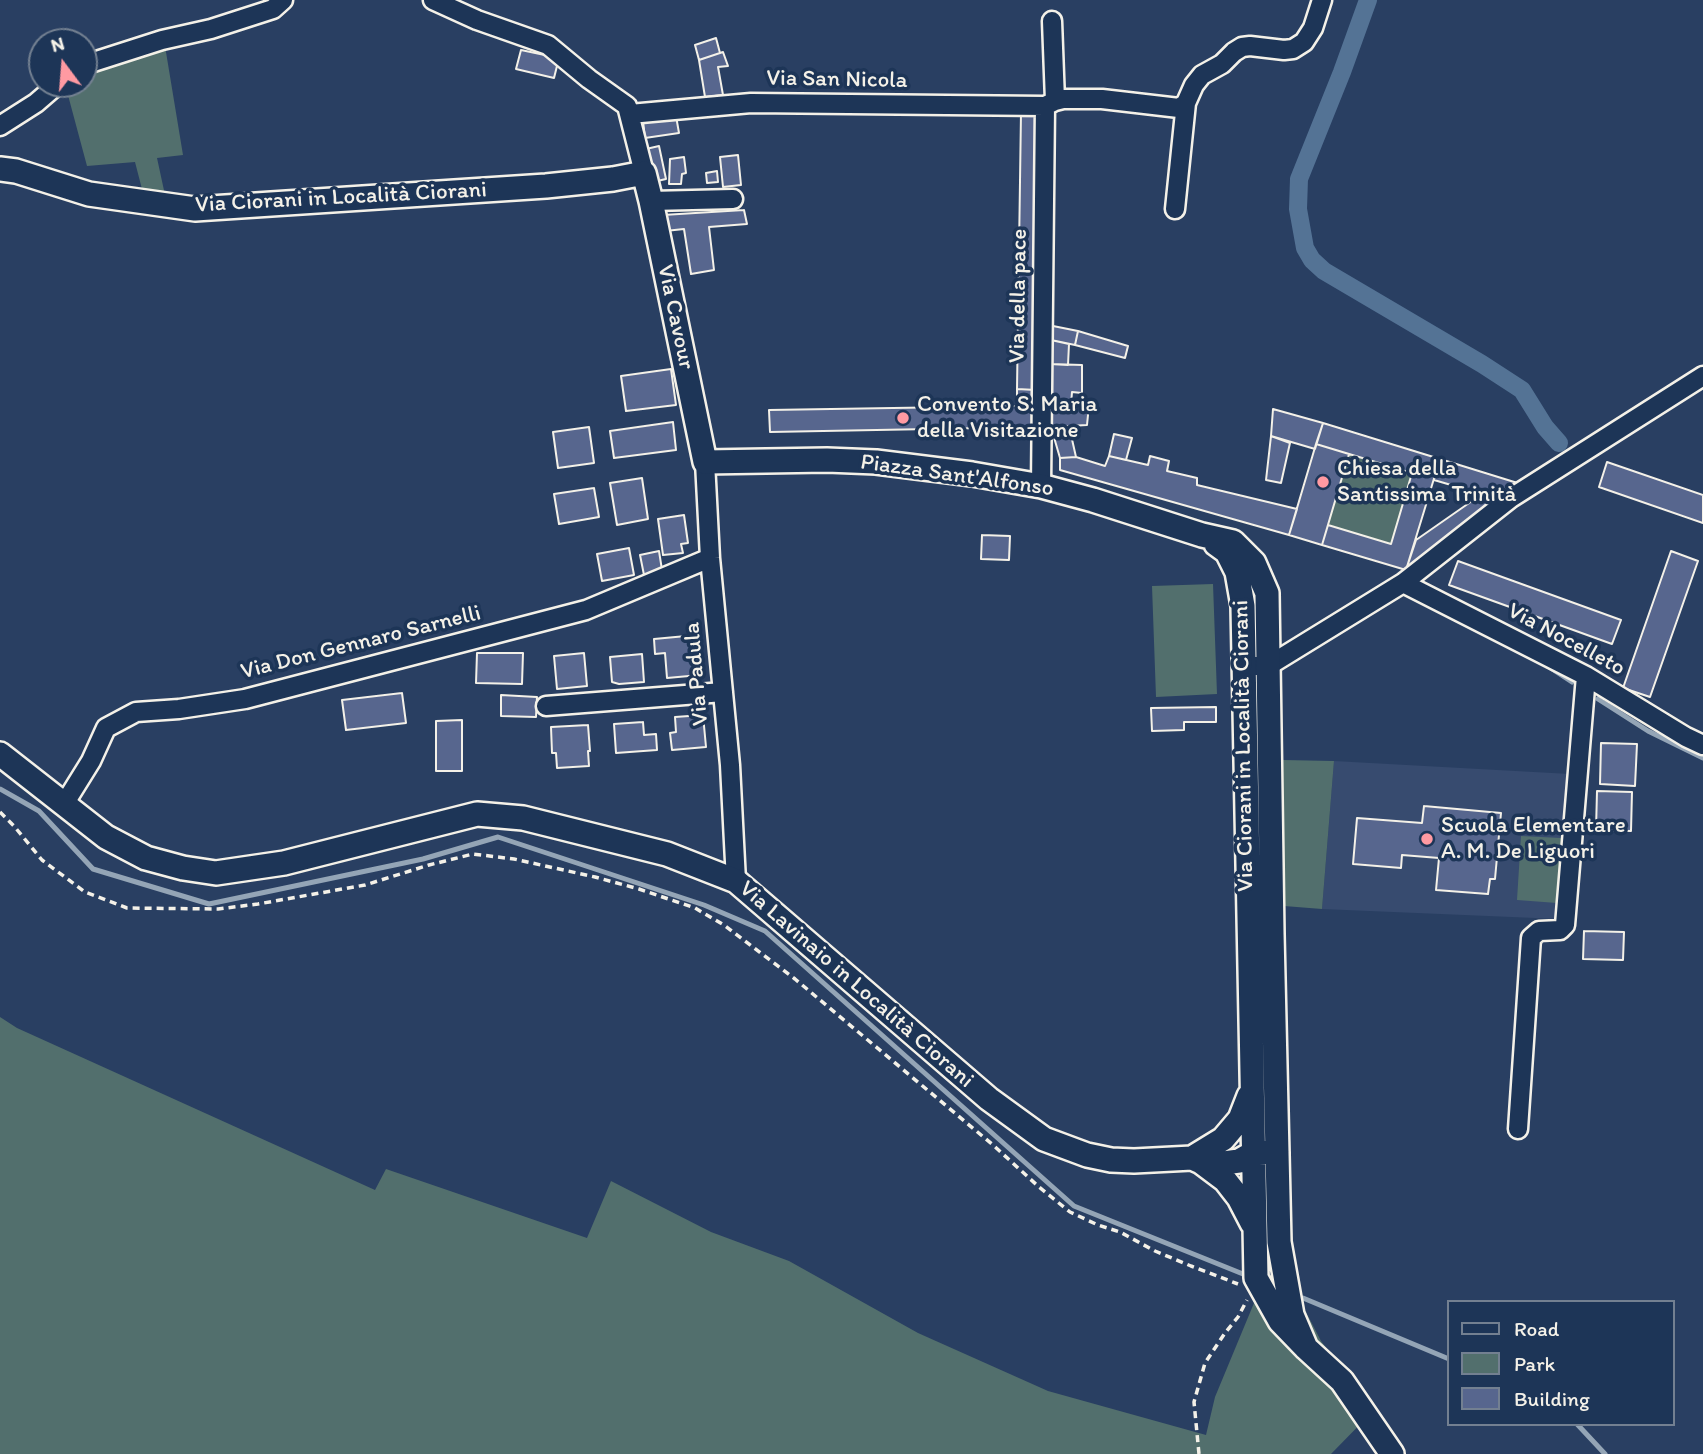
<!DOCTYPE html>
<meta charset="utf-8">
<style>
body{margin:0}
#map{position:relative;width:1703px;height:1454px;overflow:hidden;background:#293f62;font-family:Itim,sans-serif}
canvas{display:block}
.legend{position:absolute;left:1447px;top:1300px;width:228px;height:126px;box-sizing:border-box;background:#1d3557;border:2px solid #738091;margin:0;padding:9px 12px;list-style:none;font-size:21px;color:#f4f1e8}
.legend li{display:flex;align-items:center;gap:14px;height:35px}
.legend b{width:35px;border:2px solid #738091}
.north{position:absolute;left:28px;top:28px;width:70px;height:70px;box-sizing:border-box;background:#1d3557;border:2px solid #738091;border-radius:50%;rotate:344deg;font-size:19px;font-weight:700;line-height:28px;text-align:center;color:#f4f1e8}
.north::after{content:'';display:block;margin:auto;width:24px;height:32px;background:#ff9aa2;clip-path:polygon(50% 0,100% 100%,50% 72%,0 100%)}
</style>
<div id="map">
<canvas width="1703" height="1454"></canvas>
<ul class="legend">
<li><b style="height:9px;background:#1d3557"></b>Road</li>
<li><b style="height:19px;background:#526f6d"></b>Park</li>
<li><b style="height:19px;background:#57668e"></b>Building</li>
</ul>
<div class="north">N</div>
</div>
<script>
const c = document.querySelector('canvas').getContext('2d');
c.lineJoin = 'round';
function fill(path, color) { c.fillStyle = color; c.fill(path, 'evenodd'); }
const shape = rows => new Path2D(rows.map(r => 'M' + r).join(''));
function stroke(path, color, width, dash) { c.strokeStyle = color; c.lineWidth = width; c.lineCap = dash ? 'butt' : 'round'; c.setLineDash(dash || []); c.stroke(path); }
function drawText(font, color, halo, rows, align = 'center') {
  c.font = font + ' Itim,sans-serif'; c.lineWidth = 7; c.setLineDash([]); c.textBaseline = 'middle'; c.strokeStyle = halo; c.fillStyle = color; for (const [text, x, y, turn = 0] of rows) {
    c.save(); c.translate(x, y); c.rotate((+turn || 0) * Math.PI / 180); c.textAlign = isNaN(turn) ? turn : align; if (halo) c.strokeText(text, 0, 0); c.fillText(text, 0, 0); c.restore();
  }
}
fill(shape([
 [1334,761,1570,774,1559,919,1322,909]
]), '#374b6f');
fill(shape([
 [165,46,183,155,157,158,165,195,143,193,135,162,87,166,65,84,84,84,84,72],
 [1349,454,1412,473,1391,544,1328,525],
 [1213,584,1217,694,1156,697,1152,586],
 [1283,760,1334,761,1322,909,1284,906],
 [1521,836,1561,838,1557,903,1517,900],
 [0,1017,17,1028,375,1190,386,1169,587,1238,611,1181,711,1232,789,1261,918,1333,1048,1391,1206,1435,1215,1397,1254,1303,1295,1291,1321,1341,1374,1410,1331,1454,0,1454]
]), '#526f6d');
stroke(shape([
 [1543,663,1572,682],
 [1598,699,1648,731,1703,758],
 [0,789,39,811,93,869,209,904,423,859,498,837,704,905,765,931,1074,1206,1248,1276],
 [1303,1298,1449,1359],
 [1577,1424,1605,1454]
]), '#94a5b6', 5);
stroke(shape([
 [1368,0,1342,72,1299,179,1298,209,1305,248,1312,260,1324,271,1482,364,1522,390,1545,427,1559,443]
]), '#547395', 18);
const building = shape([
 [716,38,720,53,699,60,695,45,716,38],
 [521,50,559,58,554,78,516,69,521,50],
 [723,52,728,66,718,67,723,95,705,97,699,60,723,52],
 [1021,112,1040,112,1036,390,1017,389,1021,112],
 [676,116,679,133,645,138,643,121,676,116],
 [659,146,666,179,653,182,646,149,659,146],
 [738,155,741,185,723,187,720,157,738,155],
 [684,157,686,173,682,174,681,184,669,184,670,159,684,157],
 [717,171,718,182,707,183,706,173,717,171],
 [744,210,747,224,709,227,714,270,691,274,684,229,665,231,663,215,744,210],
 [1053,326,1078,331,1075,345,1051,340,1053,326],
 [1078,331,1128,346,1125,358,1075,345,1078,331],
 [1051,340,1069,344,1068,365,1050,364,1051,340],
 [1050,364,1082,365,1082,393,1072,392,1071,405,1052,405,1050,364],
 [671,369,676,405,626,411,621,376,671,369],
 [1017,389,1036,390,1036,427,770,432,769,410,1017,406,1017,389],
 [1052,405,1089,405,1087,425,1051,427,1052,405],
 [1273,409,1323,423,1315,449,1271,436,1273,409],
 [673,422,676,450,614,458,610,431,673,422],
 [1323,423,1440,459,1406,570,1322,545,1328,525,1391,544,1412,473,1316,444,1323,423],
 [1069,426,1076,457,1060,458,1051,427,1069,426],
 [589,427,594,463,558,468,553,432,589,427],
 [1114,434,1132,438,1126,460,1109,456,1114,434],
 [1271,436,1290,443,1281,483,1266,480,1271,436],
 [1316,444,1349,454,1322,545,1289,535,1316,444],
 [1109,456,1148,465,1150,456,1169,461,1167,471,1197,478,1197,485,1297,509,1289,535,1060,470,1060,458,1076,457,1105,466,1109,456],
 [1440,459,1524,485,1406,570,1416,540,1482,494,1434,480,1440,459],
 [1607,462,1703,495,1703,523,1599,487,1607,462],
 [642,478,648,519,617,525,610,483,642,478],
 [594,488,599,517,559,524,554,494,594,488],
 [684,515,688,543,681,544,683,553,663,555,658,519,684,515],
 [982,535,1010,536,1009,560,981,559,982,535],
 [629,548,634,575,602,581,597,554,629,548],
 [659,551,662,570,644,575,640,555,659,551],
 [1671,551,1698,561,1650,697,1623,688,1671,551],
 [1458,561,1621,620,1612,644,1449,585,1458,561],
 [697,635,700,675,667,678,665,653,655,654,654,639,697,635],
 [477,653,523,653,522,684,476,683,477,653],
 [584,653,587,686,557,689,554,656,584,653],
 [642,654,644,682,619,684,612,682,610,657,642,654],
 [402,693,406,723,346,730,342,700,402,693],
 [501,695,537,697,536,717,501,716,501,695],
 [1216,707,1216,722,1184,722,1184,730,1152,731,1151,708,1216,707],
 [703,715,706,747,672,750,670,733,676,732,675,717,703,715],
 [462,720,462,771,436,771,436,721,462,720],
 [643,722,644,735,656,734,657,750,616,753,614,724,643,722],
 [588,725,590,751,588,751,589,766,557,768,556,753,552,753,551,727,588,725],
 [1601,743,1637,744,1635,786,1600,784,1601,743],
 [1597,791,1632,792,1631,831,1596,830,1597,791],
 [1424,806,1501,813,1495,879,1490,879,1488,894,1436,890,1439,858,1402,855,1401,868,1353,864,1357,818,1422,823,1424,806],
 [1584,931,1624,932,1623,960,1583,959,1584,931]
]);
fill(building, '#57668e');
stroke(building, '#f4f1e8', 2);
const minor = shape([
 [433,0,477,20,548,45,589,79,627,106,644,173],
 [1052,21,1055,101],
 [84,65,162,40,211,29,273,9,283,0],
 [630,114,751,103,1045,106,1055,101,1063,99,1102,99,1179,108,1186,103,1194,85,1202,75,1222,64,1234,52,1242,47,1250,46,1284,50,1293,49,1304,42,1313,28,1322,0],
 [0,126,36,103,58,84],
 [651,201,733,199],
 [1175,209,1186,103],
 [705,462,710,558,730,765,736,881],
 [1041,486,1045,106],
 [1403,583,1586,676,1686,737,1703,745],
 [1244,666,1268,666,1403,583,1511,498,1703,376],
 [546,706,723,692],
 [68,808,68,798,91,761,106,728,136,712,179,709,245,699,586,610,710,558],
 [1518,1129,1531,938,1539,931,1560,930,1565,925,1586,676]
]);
const tertiary = shape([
 [0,169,16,171,89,194,195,209,546,186,613,179,644,173,651,201,705,462,827,460,876,462,972,474,1041,486,1093,500,1202,535,1233,542,1254,563,1267,593,1272,934,1279,1242,1292,1315,1306,1348],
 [1216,544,1227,552,1237,572,1243,606,1256,1278,1280,1321,1306,1348,1342,1381,1392,1454],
 [0,754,106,837,146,858,183,868,216,873,284,863,477,814,523,818,667,854,736,881,989,1099,1044,1139,1087,1155,1111,1160,1134,1161,1192,1158,1201,1162,1224,1163,1239,1161,1253,1153,1277,1152],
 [1192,1158,1223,1139,1240,1119,1249,1096],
 [1201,1162,1225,1180,1239,1198,1252,1223]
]);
stroke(minor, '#f4f1e8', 23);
stroke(tertiary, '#f4f1e8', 28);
stroke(shape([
 [0,812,14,826,42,860,85,892,127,908,218,909,258,904,365,885,429,865,473,854,514,859,595,877,639,889,695,908,724,925,795,979,993,1145,1039,1187,1070,1212,1098,1225,1120,1232,1155,1251,1191,1266,1238,1284],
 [1199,1454,1194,1402,1205,1363,1225,1333,1238,1317,1247,1300]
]), '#f4f1e8', 3.5, [7, 5]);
stroke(minor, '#1d3557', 18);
stroke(tertiary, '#1d3557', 23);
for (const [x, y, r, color] of [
 [903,418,7,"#ff9aa2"],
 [1323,482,7,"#ff9aa2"],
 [1427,839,7,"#ff9aa2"]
]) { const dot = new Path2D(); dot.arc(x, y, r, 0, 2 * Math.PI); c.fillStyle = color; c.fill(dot); stroke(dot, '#1d3557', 2.5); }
drawText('23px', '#f4f1e8', '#1d3557', [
 ["Via San Nicola",837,80,1],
 ["Via Ciorani in Località Ciorani",341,198,-3],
 ["Via della pace",1019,296,-89],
 ["Via Cavour",675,317,78],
 ["Piazza Sant'Alfonso",957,476,8],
 ["Via Nocelleto",1566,640,28],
 ["Via Don Gennaro Sarnelli",361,643,-14],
 ["Via Padula",697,674,-95],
 ["Via Ciorani in Località Ciorani",1244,746,-91],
 ["Via Lavinaio in Località Ciorani",856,985,41]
]);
drawText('23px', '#f4f1e8', '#1d3557', [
 ["Convento S. Maria",917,405],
 ["della Visitazione",917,431],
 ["Chiesa della",1337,469],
 ["Santissima Trinità",1337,495],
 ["Scuola Elementare",1441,826],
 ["A. M. De Liguori",1441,852]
], 'left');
</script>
